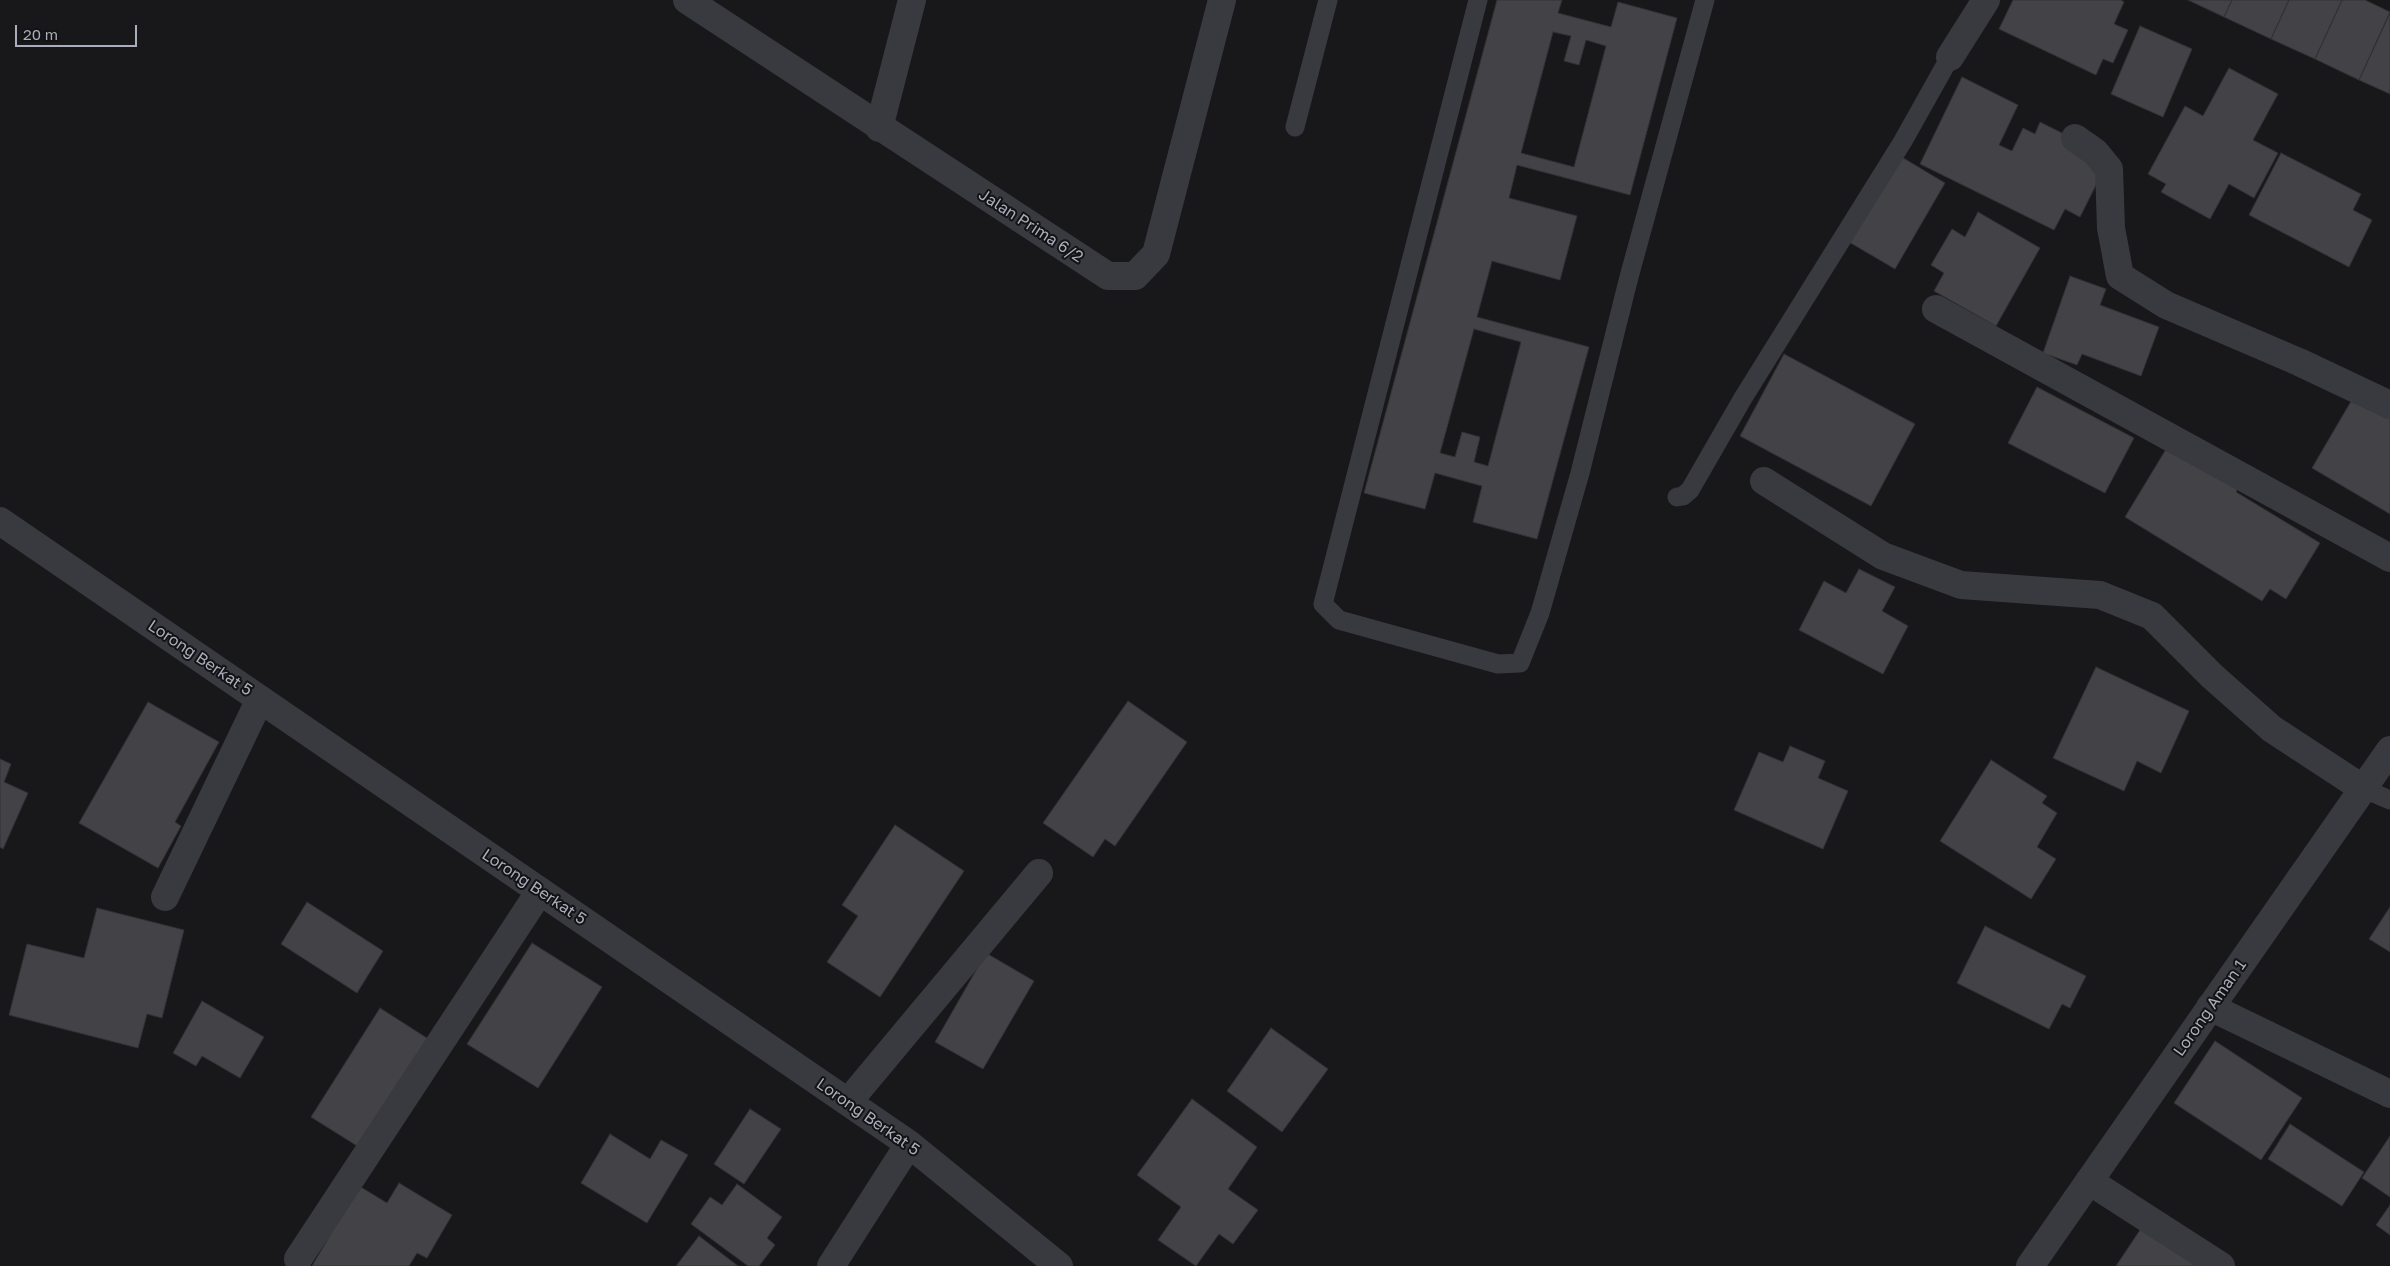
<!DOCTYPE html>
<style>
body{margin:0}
#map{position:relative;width:2390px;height:1266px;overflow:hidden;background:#18181a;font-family:"Golos Text",sans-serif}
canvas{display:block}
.scale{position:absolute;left:15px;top:25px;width:122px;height:22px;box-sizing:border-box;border:2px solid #aaadbb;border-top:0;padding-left:6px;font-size:15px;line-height:18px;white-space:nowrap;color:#aaadbb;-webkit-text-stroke:4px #131315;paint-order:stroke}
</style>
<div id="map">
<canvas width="2390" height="1266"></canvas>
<div class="scale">20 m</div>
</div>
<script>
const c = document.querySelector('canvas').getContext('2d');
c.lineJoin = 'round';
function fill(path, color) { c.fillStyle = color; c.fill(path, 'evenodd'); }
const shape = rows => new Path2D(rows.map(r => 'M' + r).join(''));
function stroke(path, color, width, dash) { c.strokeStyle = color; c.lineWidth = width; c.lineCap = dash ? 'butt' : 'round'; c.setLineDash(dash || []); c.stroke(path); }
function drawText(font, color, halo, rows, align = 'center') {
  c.font = font + ' "Golos Text",sans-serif'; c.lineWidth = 4; c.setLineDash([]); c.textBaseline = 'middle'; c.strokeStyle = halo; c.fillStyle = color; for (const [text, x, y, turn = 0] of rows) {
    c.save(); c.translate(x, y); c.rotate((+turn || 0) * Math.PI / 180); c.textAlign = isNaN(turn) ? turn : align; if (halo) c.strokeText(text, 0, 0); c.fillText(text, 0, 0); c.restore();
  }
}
const building = shape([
 [1497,0,1562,0,1558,13,1611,27,1618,2,1677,18,1630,195,1517,165,1509,198,1577,216,1560,280,1492,261,1477,317,1589,347,1537,539,1473,522,1482,486,1435,473,1425,509,1364,493,1497,0],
 [1553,32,1571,36,1564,61,1579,65,1586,40,1606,46,1574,167,1521,153,1553,32],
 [1474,329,1521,342,1488,466,1474,462,1480,437,1462,432,1455,457,1440,453,1474,329],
 [2013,0,2121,0,2124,2,2114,24,2128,30,2113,63,2103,59,2096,75,1999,29,2013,0],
 [2188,0,2232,0,2224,17,2188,0],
 [2232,0,2289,0,2271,39,2224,17,2232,0],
 [2289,0,2342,0,2315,59,2271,39,2289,0],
 [2342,0,2365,0,2390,12,2359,80,2315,59,2342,0],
 [2390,13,2390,94,2359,80,2390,13],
 [2140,26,2192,49,2163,117,2111,94,2140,26],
 [2229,68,2278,94,2253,140,2278,153,2254,198,2229,184,2210,219,2161,192,2166,184,2148,174,2185,106,2203,116,2229,68],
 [1962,77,2018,105,1999,145,2012,151,2023,128,2035,134,2040,122,2110,157,2080,217,2065,209,2054,230,1920,164,1962,77],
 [2281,153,2361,194,2353,210,2372,220,2349,267,2249,215,2281,153],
 [1900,156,1945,183,1895,269,1849,242,1900,156],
 [1978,212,2040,248,1996,326,1934,291,1944,273,1931,265,1952,229,1965,237,1978,212],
 [2070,276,2106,289,2100,305,2159,327,2141,376,2082,354,2077,365,2043,353,2070,276],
 [1784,354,1915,424,1871,506,1740,436,1784,354],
 [2360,386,2390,404,2390,514,2312,468,2360,386],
 [2037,387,2134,438,2105,493,2008,443,2037,387],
 [2171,441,2241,484,2236,492,2320,543,2286,599,2270,589,2262,601,2125,517,2171,441],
 [1859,569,1895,587,1882,611,1908,626,1883,674,1799,630,1824,581,1846,593,1859,569],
 [2096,667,2189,711,2161,773,2137,761,2124,791,2053,758,2096,667],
 [1128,701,1187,742,1115,846,1105,839,1093,857,1043,823,1128,701],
 [148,702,219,742,175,822,181,826,158,868,79,823,148,702],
 [1790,746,1825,761,1818,778,1848,791,1823,849,1734,810,1759,752,1783,762,1790,746],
 [0,759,11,764,4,782,28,793,3,849,0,847,0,759],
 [1991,760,2047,796,2042,803,2057,813,2037,847,2056,859,2031,899,1940,841,1991,760],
 [895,825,964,871,880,997,827,962,858,916,842,905,895,825],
 [307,902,383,951,357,993,281,944,307,902],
 [2390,907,2390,952,2369,939,2390,907],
 [97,908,184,930,162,1018,147,1014,138,1048,9,1015,27,944,84,958,97,908],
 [1985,926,2086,976,2070,1008,2062,1004,2049,1029,1957,983,1985,926],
 [532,943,602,987,538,1088,467,1044,532,943],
 [986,953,1034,981,983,1069,935,1042,986,953],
 [202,1001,264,1037,240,1078,202,1056,196,1066,173,1053,202,1001],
 [380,1008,430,1040,362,1149,311,1117,380,1008],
 [1271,1028,1328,1069,1282,1132,1227,1091,1271,1028],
 [2215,1041,2302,1098,2261,1160,2174,1103,2215,1041],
 [1192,1099,1257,1147,1228,1189,1258,1210,1233,1244,1219,1234,1196,1266,1158,1240,1181,1207,1137,1175,1192,1099],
 [750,1109,781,1129,744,1184,714,1164,750,1109],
 [2290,1124,2364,1172,2342,1206,2268,1159,2290,1124],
 [610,1134,650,1159,661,1140,688,1155,647,1223,581,1183,610,1134],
 [2390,1136,2390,1197,2362,1178,2390,1136],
 [399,1183,452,1215,427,1258,417,1253,409,1266,312,1266,359,1186,387,1203,399,1183],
 [737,1184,782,1217,767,1238,775,1245,759,1266,748,1266,691,1224,710,1197,722,1205,737,1184],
 [2390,1205,2390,1235,2376,1225,2390,1205],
 [2146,1221,2211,1266,2116,1266,2146,1221],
 [699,1236,738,1266,676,1266,699,1236]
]);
fill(building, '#424247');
stroke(building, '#323236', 1);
stroke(shape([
 [1478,0,1323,604,1339,620,1498,664,1520,663,1540,613,1580,473,1629,277,1705,0],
 [1295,127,1328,0],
 [1677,497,1683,496,1690,490,1743,398,1903,141,1950,57],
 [2362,788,2390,800]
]), '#393940', 19);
stroke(shape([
 [687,0,1108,276,1135,276,1156,254,1222,0],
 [1950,57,1986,0],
 [879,128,912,0],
 [2075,138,2095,152,2109,169,2111,228,2120,276,2166,305,2299,362,2390,405],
 [1936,309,2390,558],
 [1764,481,1883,556,1961,585,2100,595,2152,616,2212,676,2272,729,2362,788],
 [0,521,909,1144,1059,1266],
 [165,897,260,699],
 [2210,1007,2390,1094],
 [848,1102,1039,873],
 [2089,1181,2221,1266],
 [298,1259,540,891],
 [831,1266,909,1144],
 [2030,1266,2390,750]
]), '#393940', 28);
drawText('16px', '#aaadbb', '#131315', [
 ["Jalan Prima 6/2",1031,226,33],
 ["Lorong Berkat 5",200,658,34],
 ["Lorong Berkat 5",534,887,34],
 ["Lorong Aman 1",2210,1008,-55],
 ["Lorong Berkat 5",868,1117,35]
]);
</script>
